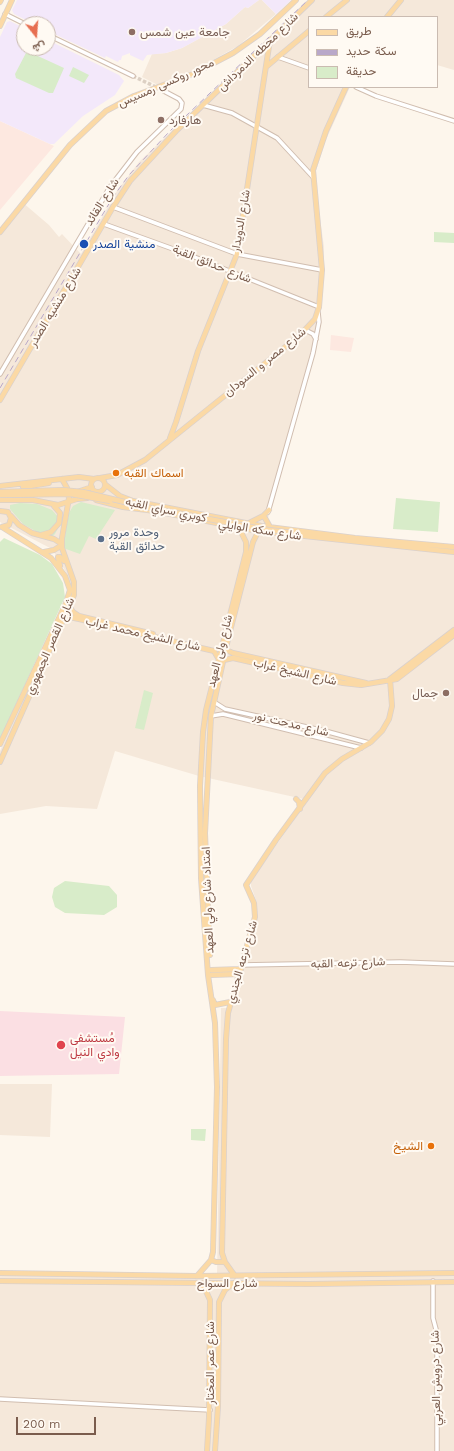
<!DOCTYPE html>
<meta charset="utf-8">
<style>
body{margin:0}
#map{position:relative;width:454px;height:1451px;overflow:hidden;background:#fdf6ec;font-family:"Work Sans",Vazirmatn,sans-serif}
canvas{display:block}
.legend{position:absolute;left:308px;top:16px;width:130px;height:72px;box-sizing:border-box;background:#fffaf3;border:1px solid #cabbb1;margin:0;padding:5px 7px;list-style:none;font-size:12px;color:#7a5c4d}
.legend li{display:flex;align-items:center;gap:8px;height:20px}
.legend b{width:20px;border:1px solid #cabbb1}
.north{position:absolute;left:16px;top:16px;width:40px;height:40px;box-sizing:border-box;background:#fffaf3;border:1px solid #cabbb1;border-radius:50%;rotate:163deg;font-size:11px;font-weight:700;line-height:16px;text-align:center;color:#7a5c4d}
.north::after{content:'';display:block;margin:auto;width:14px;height:18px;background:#e76f51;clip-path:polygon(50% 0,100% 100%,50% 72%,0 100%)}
.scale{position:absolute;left:16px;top:1417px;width:80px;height:18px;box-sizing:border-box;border:2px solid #7a5c4d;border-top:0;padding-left:5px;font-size:12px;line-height:14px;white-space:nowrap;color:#7a5c4d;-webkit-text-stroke:3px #fffaf3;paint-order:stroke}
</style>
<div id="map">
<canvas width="454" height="1451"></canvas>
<ul class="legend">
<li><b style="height:5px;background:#fbd9a5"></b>طريق</li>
<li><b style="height:5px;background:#b9a8c9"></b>سكة حديد</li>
<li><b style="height:11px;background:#d8ecc9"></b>حديقة</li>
</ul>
<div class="north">ش</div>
<div class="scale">200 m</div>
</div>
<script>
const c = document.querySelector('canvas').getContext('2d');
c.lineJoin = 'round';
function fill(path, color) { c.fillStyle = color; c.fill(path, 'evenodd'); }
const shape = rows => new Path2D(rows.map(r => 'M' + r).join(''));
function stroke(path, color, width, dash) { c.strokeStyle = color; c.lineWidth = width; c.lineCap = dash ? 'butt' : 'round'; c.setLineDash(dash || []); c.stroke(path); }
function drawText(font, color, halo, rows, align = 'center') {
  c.font = font + ' "Work Sans",Vazirmatn,sans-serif'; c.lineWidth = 4; c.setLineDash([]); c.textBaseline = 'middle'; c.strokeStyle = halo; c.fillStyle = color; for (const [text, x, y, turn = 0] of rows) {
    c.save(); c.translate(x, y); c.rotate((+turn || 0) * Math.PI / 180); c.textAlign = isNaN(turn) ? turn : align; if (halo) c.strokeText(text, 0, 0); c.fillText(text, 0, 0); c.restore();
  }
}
fill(shape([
 [259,0,262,0,276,14,238,46,186,75,158,85,142,77,152,54,166,53,182,48,226,24,245,7,248,8],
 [310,0,454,0,454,70,437,65,437,17,309,17,309,87,350,87,325,142,316,171,317,196,324,247,324,271,318,339,271,511,262,531,454,549,454,1451,0,1451,0,1275,217,1277,221,1008,231,1008,257,917,257,903,251,886,251,881,308,800,199,776,115,751,97,809,46,806,0,814,0,751,70,598,72,591,67,574,52,549,0,522,0,230,22,202,49,225,59,237,62,234,81,254,117,191,139,162],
 [0,1084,52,1084,50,1137,0,1135]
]), '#f5e8da');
fill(shape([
 [0,121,54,146,0,210],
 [331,335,354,338,351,352,330,350]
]), '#fde8e0');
fill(shape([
 [17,0,259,0,248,8,245,7,226,24,182,48,166,53,147,55,143,61,130,55,130,53,122,56,121,60,119,60,118,62,106,56,105,58,48,31,48,24,34,24,14,14,12,10],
 [262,0,291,0,276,14],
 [10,21,24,28,24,48,48,48,48,40,119,75,124,81,115,95,83,116,54,144,50,144,0,121,0,37,7,22]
]), '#f3e8fa');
fill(shape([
 [0,1011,125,1017,119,1074,0,1076]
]), '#fbdfe3');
fill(shape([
 [27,51,64,68,53,93,49,93,16,78,15,74],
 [73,67,89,75,84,83,69,76],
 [434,232,454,233,454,243,434,242],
 [396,498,440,502,438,532,393,529],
 [81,502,115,510,96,539,89,536,80,554,63,548,69,513,73,506],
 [20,503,37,504,52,510,58,517,59,526,55,534,52,537,46,537,23,524,10,509,10,505],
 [4,538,40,555,52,564,63,583,65,597,0,739,0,542],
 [144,690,153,693,144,730,135,728],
 [65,881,109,886,117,895,117,907,104,915,65,913,55,907,52,897,54,888],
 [191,1129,206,1129,205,1141,191,1140]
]), '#d8ecc9');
stroke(shape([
 [133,76,162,90]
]), '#dcd0c4', 3.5, [3.5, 2]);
const minor = shape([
 [5,14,25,24],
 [48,35,133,76],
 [278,57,309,68],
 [356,87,376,96,454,121],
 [203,105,232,113,277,138,313,177],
 [113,207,237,254,322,270],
 [104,224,187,254,319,307],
 [305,330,313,334,316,339],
 [0,374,110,187,137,152,181,109,182,103,179,99,162,90],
 [268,512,313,353,319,322,318,312],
 [214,702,225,709,325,731,369,743],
 [211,716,223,714,361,748],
 [242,965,400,962,454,964],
 [433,1281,433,1318,437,1333,437,1451],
 [0,1399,210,1410]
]);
const major = shape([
 [0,2,1,0],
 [326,17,347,0],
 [387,17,401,0],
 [0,26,12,0],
 [266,67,309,31],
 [0,232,70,145,106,111,134,96,193,74,233,53,260,34,296,0],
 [0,400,113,207,130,181,177,130,312,0],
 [170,438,176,422,198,351,237,254,270,40],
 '91 485a7 7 0 1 1 14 0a7 7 0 1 1-14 0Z',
 [100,478,117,475,145,460,300,335,315,319,319,307,322,270,313,170,326,131,346,87],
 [106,485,120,496,133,501,261,526,355,538,454,547],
 [0,486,79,477,94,479],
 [23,487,49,483],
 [77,492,92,487],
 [0,500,33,500,58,505,77,499,87,498],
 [96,500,123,507,155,511,258,531,454,552],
 [0,511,8,512,11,518,9,525,2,527],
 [11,516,19,525,32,533,54,539,62,544],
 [265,518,270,527],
 [249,523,263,516,269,510],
 [41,535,51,532,59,523,60,513,54,506],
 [44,552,54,550,62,545],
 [60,566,58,557,60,557,64,561],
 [69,606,73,612,79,616,153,634],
 [62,619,69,617,79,619,214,651,218,658],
 [226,650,233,653,366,683],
 [224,660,233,658,343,683,361,685,397,679,454,635],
 [390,679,454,630],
 [0,744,66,603,70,590,65,576,51,558,2,527],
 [0,762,74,595,74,582,62,548,62,538,69,498,67,488,62,479],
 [296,799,299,802,300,809],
 [210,955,205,833,211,716,228,639,253,542,261,526],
 [211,970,241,969],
 [211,975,240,974],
 [213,1000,215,1005,230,1002],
 [211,1260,216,1262,225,1262],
 [0,1273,197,1276,454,1273],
 [197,1276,211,1260,213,1252,217,1087,215,1023,208,975,201,878,200,786,203,732,206,710,246,552,246,542,239,528],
 [235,1276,225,1262,222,1253,226,1039,228,1013,255,917,254,903,246,885,276,840,325,773,342,759,371,742,382,731,389,719,392,706,390,679],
 [0,1281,309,1284,454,1282],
 [196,1283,205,1289,210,1300,209,1418,207,1451],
 [215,1451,218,1406,219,1302,225,1290,234,1283]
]);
stroke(minor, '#d1beb0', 5.5);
stroke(major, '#dad1cd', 6);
stroke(minor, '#fff', 3.5);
stroke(major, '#fbd9a5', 4.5);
stroke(shape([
 [0,388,113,197,129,175,169,132,308,0]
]), '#b9a8c9', 1, [6, 4]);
const majorBridge = shape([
 [0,492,63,490,83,492,150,508,262,529,293,533],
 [0,495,71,494,110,501]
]);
stroke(majorBridge, '#dad1cd', 6, []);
stroke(majorBridge, '#fbd9a5', 4.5);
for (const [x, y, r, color] of [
 [132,32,4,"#8d6e63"],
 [161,120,4,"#8d6e63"],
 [84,244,5,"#1a4fb4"],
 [116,473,4,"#e8710a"],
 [101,539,4,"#5c6f8a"],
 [446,693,4,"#8d6e63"],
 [61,1045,5,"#e0444e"],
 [431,1146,4,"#e8710a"]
]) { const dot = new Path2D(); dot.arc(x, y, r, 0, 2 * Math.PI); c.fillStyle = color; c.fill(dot); stroke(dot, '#fffaf3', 1.5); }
drawText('12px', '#785e54', '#fffaf3', [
 ["جامعة عين شمس",140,32],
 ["هارفارد",169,120],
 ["جمال",438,693,"right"]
], 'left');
drawText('12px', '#7a5c4d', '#fffaf3', [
 ["شارع محطه الدمرداش",258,52,-44],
 ["محور روكسى رمسيس",166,83,-24],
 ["شارع القائد",102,202,-58],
 ["شارع الدويدار",241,221,-80],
 ["شارع حدائق القبة",212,264,22],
 ["شارع منشيه الصدر",55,307,-59],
 ["شارع مصر و السودان",265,362,-39],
 ["كوبري سراي القبه",166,510,12],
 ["شارع سكه الوايلي",260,530,9],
 ["شارع الشيخ محمد غراب",143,634,13],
 ["شارع القصر الجمهوري",50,646,-66],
 ["شارع ولى العهد",220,651,-76],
 ["شارع الشيخ غراب",295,672,13],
 ["شارع مدحت نور",291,724,13],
 ["امتداد شارع ولي العهد",208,900,-92],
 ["شارع ترعه الجندي",242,962,-74],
 ["شارع ترعه القبه",348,963,-2],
 ["شارع السواح",227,1283],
 ["شارع عمر المختار",210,1363,-90],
 ["شارع درويش العربي",436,1378,-91]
]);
drawText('12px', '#164399', '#fffaf3', [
 ["منشية الصدر",93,244]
], 'left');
drawText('12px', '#c56008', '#fffaf3', [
 ["اسماك القبه",124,473],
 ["الشيخ",423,1146,"right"]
], 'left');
drawText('12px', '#4e5e75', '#fffaf3', [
 ["وحدة مرور",109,532],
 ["حدائق القبة",109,546]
], 'left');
drawText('12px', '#be3a42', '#fffaf3', [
 ["مُستشفى",70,1038],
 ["وادي النيل",70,1052]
], 'left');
</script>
